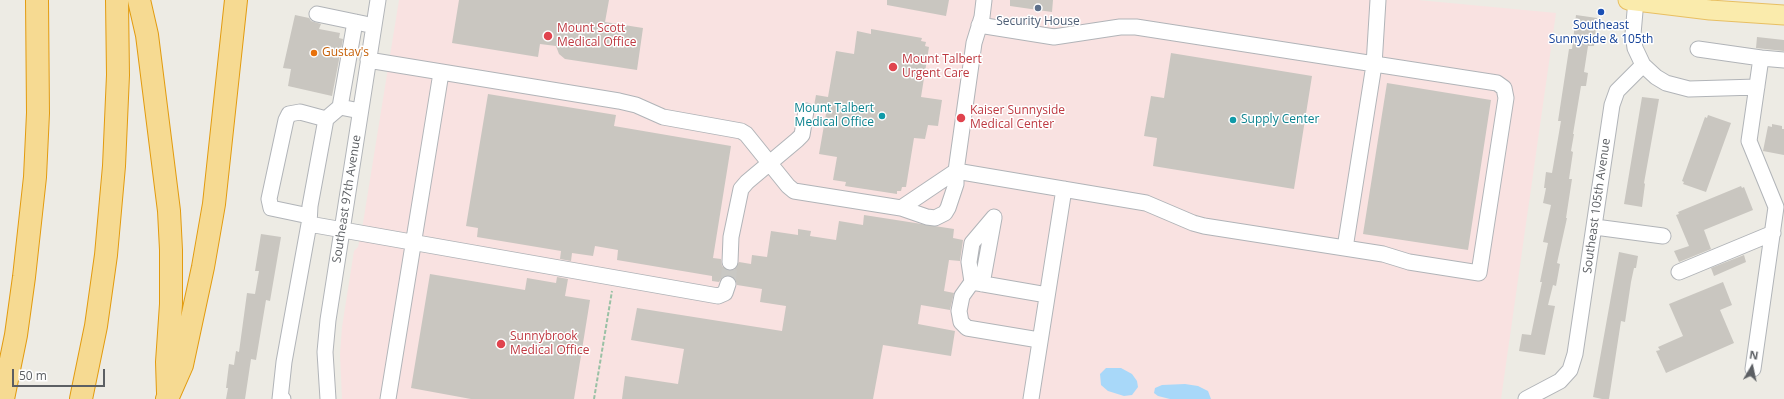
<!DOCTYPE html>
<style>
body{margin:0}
#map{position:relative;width:1784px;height:399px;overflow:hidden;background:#edebe4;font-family:"Open Sans",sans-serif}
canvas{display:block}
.north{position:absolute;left:1732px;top:347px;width:40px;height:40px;-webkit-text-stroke:3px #fff;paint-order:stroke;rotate:9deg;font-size:11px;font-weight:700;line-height:16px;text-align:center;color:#5c5f63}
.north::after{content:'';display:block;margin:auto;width:14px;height:18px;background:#5c5f63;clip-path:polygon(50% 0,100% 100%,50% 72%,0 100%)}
.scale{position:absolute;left:12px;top:369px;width:93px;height:18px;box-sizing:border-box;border:2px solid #5c5f63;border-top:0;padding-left:5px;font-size:12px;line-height:14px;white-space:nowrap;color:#5c5f63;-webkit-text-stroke:3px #fff;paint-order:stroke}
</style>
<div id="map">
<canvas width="1784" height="399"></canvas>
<div class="north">N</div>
<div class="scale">50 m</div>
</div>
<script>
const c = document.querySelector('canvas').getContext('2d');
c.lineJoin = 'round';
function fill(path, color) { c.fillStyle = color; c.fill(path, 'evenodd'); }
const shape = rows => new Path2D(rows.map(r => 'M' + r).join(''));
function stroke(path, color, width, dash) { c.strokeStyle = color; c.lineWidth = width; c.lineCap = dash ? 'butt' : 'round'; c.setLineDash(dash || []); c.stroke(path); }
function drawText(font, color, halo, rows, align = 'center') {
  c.font = font + ' "Open Sans",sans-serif'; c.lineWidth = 3; c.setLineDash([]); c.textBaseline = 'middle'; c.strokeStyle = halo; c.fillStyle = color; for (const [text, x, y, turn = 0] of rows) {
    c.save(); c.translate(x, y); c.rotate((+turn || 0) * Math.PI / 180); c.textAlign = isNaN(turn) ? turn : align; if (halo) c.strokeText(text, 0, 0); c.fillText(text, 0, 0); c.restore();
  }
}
fill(shape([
 [399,0,1418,0,1556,13,1501,399,342,399,340,354,342,327,354,251,358,247,363,223]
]), '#f9e2e1');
fill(shape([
 [1106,368,1121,368,1132,374,1137,381,1138,387,1132,395,1124,396,1108,391,1101,385,1100,374],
 [1185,384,1198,386,1208,391,1211,399,1170,399,1158,396,1154,393,1155,388,1162,385]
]), '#a8d8f9');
fill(shape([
 [459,0,609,0,605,22,643,28,637,70,565,59,559,54,556,46,540,44,538,57,452,43],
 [887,0,949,0,946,16,887,5],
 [1010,0,1053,0,1052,12,1010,6],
 [295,15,309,18,311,21,321,24,319,29,340,33,339,38,343,39,332,96,288,86,291,69,283,68],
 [1576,15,1597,18,1594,46,1588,46,1584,72,1588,73,1586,86,1581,86,1573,134,1574,134,1571,151,1573,152,1569,179,1572,179,1566,218,1567,218,1557,263,1560,264,1556,286,1553,285,1548,305,1555,306,1545,355,1519,351,1522,334,1531,335,1542,282,1540,282,1548,243,1543,242,1551,205,1543,203,1546,188,1544,188,1546,172,1552,173,1561,121,1558,121,1569,49,1572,49],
 [871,29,922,38,921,41,926,42,925,46,929,47,921,97,942,100,938,126,928,125,925,139,914,138,906,187,902,187,901,191,897,191,897,194,845,186,846,182,833,180,837,157,819,154,827,108,814,106,816,95,828,97,836,51,854,54,857,31,871,34],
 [1757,37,1784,40,1784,51,1756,48],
 [1171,53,1312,76,1294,189,1153,166,1157,138,1144,136,1151,96,1164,98],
 [1387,83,1491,100,1468,250,1363,234],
 [488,94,616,115,614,126,731,146,713,258,721,259,722,266,729,271,734,270,739,262,751,264,752,255,767,257,771,231,798,235,798,229,811,231,810,236,836,240,839,221,863,225,864,215,954,229,953,238,963,240,960,261,949,260,944,291,954,293,950,310,921,305,918,324,955,331,951,356,883,345,873,399,622,399,625,376,678,384,684,349,631,340,637,308,782,331,786,306,760,302,762,289,737,285,735,278,731,276,722,277,719,282,712,281,712,276,617,260,618,250,595,246,593,256,572,253,571,261,560,259,561,251,477,237,478,228,466,226],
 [1642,97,1659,99,1644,183,1645,184,1642,207,1624,204],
 [1708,115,1731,123,1706,192,1683,184,1684,182,1682,181,1705,117,1707,118],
 [1772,124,1782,126,1782,129,1784,129,1784,155,1763,151,1768,126,1772,127],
 [1741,186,1742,188,1744,187,1753,210,1704,230,1711,249,1679,262,1674,251,1689,246,1676,215,1679,214,1678,212],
 [261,234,281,237,270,301,266,300,256,360,251,359,245,399,226,399,228,388,226,388,229,364,234,365,236,351,239,352,247,293,255,294,259,271,255,271],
 [1619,252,1638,256,1636,268,1634,268,1631,282,1625,322,1621,321,1609,399,1602,399,1593,397],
 [1744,255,1746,262,1714,276,1711,268],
 [430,274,525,290,527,278,556,283,557,277,568,279,565,296,590,300,574,399,471,399,411,388],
 [1723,282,1732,305,1720,310,1734,343,1666,373,1656,351,1660,350,1658,347,1683,336,1669,304]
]), '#c9c6c0');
stroke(shape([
 [728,284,730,262]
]), '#c9c8c4', 15, [15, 8]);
const minor = shape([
 [1636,0,1633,34,1635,48,1643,65,1656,77,1666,83,1689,89,1757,87],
 [317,14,365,24],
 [1698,49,1761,58,1784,60],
 [368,60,619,101,636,105,663,117,741,131,746,134,788,186,794,191,901,208,927,217,935,218,945,213,948,208,956,184,956,171,974,43,982,17,984,0],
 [340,107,355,22],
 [901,208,956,171,1146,203,1193,223,1204,226,1383,254,1409,262,1479,273,1506,98,1504,88,1497,83,1136,27,1120,27,1054,37,979,25],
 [309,216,271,208,269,199,286,120,289,114,300,112,326,119],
 [994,217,972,243,969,262,972,282,962,296,959,311,961,322,967,328,1039,340],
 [309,224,718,296,725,293,728,284],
 [1595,227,1663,236],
 [1345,248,1374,65,1378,0],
 [730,262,731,237,741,189,747,182,797,140,802,135,806,111],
 [1679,272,1773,233],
 [972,282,1047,295],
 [982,284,994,218],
 [1753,369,1776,207,1749,141,1761,58],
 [283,399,280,399,284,362,309,224,310,206,326,119,340,107,360,111],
 [328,399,325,352,328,320,378,0],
 [388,399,441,73],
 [1031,399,1064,189],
 [1526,399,1560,381,1570,370,1575,354,1612,105,1617,91,1643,65]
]);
const major = shape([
 [1628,0,1710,10,1784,15]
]);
const highway = shape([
 [139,0,147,35,169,211,171,250,171,304,167,362,168,393],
 [3,399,16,335,24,277,35,177,38,113,37,0],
 [81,399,96,326,106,255,114,166,118,75,117,0],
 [167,399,182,365,203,267,214,204,236,0]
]);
stroke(minor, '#b1b4b8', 17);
stroke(major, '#e8bf62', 21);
stroke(highway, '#e29b0f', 24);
stroke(shape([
 [594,399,612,291]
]), '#9ac1a5', 2, [4, 2]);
stroke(minor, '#fff', 15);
stroke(major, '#faebac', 19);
stroke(highway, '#f6da92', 22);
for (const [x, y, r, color] of [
 [1038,8,4,"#5c6f8a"],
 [1601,12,4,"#1a4fb4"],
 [548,36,5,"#e0444e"],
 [314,53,4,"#e8710a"],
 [893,67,5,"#e0444e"],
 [882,116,4,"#0f9aa8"],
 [961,118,5,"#e0444e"],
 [1233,120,4,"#0f9aa8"],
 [501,344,5,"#e0444e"]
]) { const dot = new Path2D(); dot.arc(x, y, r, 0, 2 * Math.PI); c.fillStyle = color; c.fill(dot); stroke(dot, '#fff', 1.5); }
drawText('12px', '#4e5e75', '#fff', [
 ["Security House",1038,22]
]);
drawText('12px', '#164399', '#fff', [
 ["Southeast",1601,26],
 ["Sunnyside & 105th",1601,40]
]);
drawText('12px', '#be3a42', '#fff', [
 ["Mount Scott",557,29],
 ["Medical Office",557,43],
 ["Mount Talbert",902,60],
 ["Urgent Care",902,74],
 ["Kaiser Sunnyside",970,111],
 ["Medical Center",970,125],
 ["Sunnybrook",510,337],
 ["Medical Office",510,351]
], 'left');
drawText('12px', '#c56008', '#fff', [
 ["Gustav's",322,53]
], 'left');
drawText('12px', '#0d838f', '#fff', [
 ["Mount Talbert",874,109],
 ["Medical Office",874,123],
 ["Supply Center",1241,120,"left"]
], 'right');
drawText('12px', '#5c5f63', '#fff', [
 ["Southeast 97th Avenue",347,199,-81],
 ["Southeast 105th Avenue",1597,206,-82]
]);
</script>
